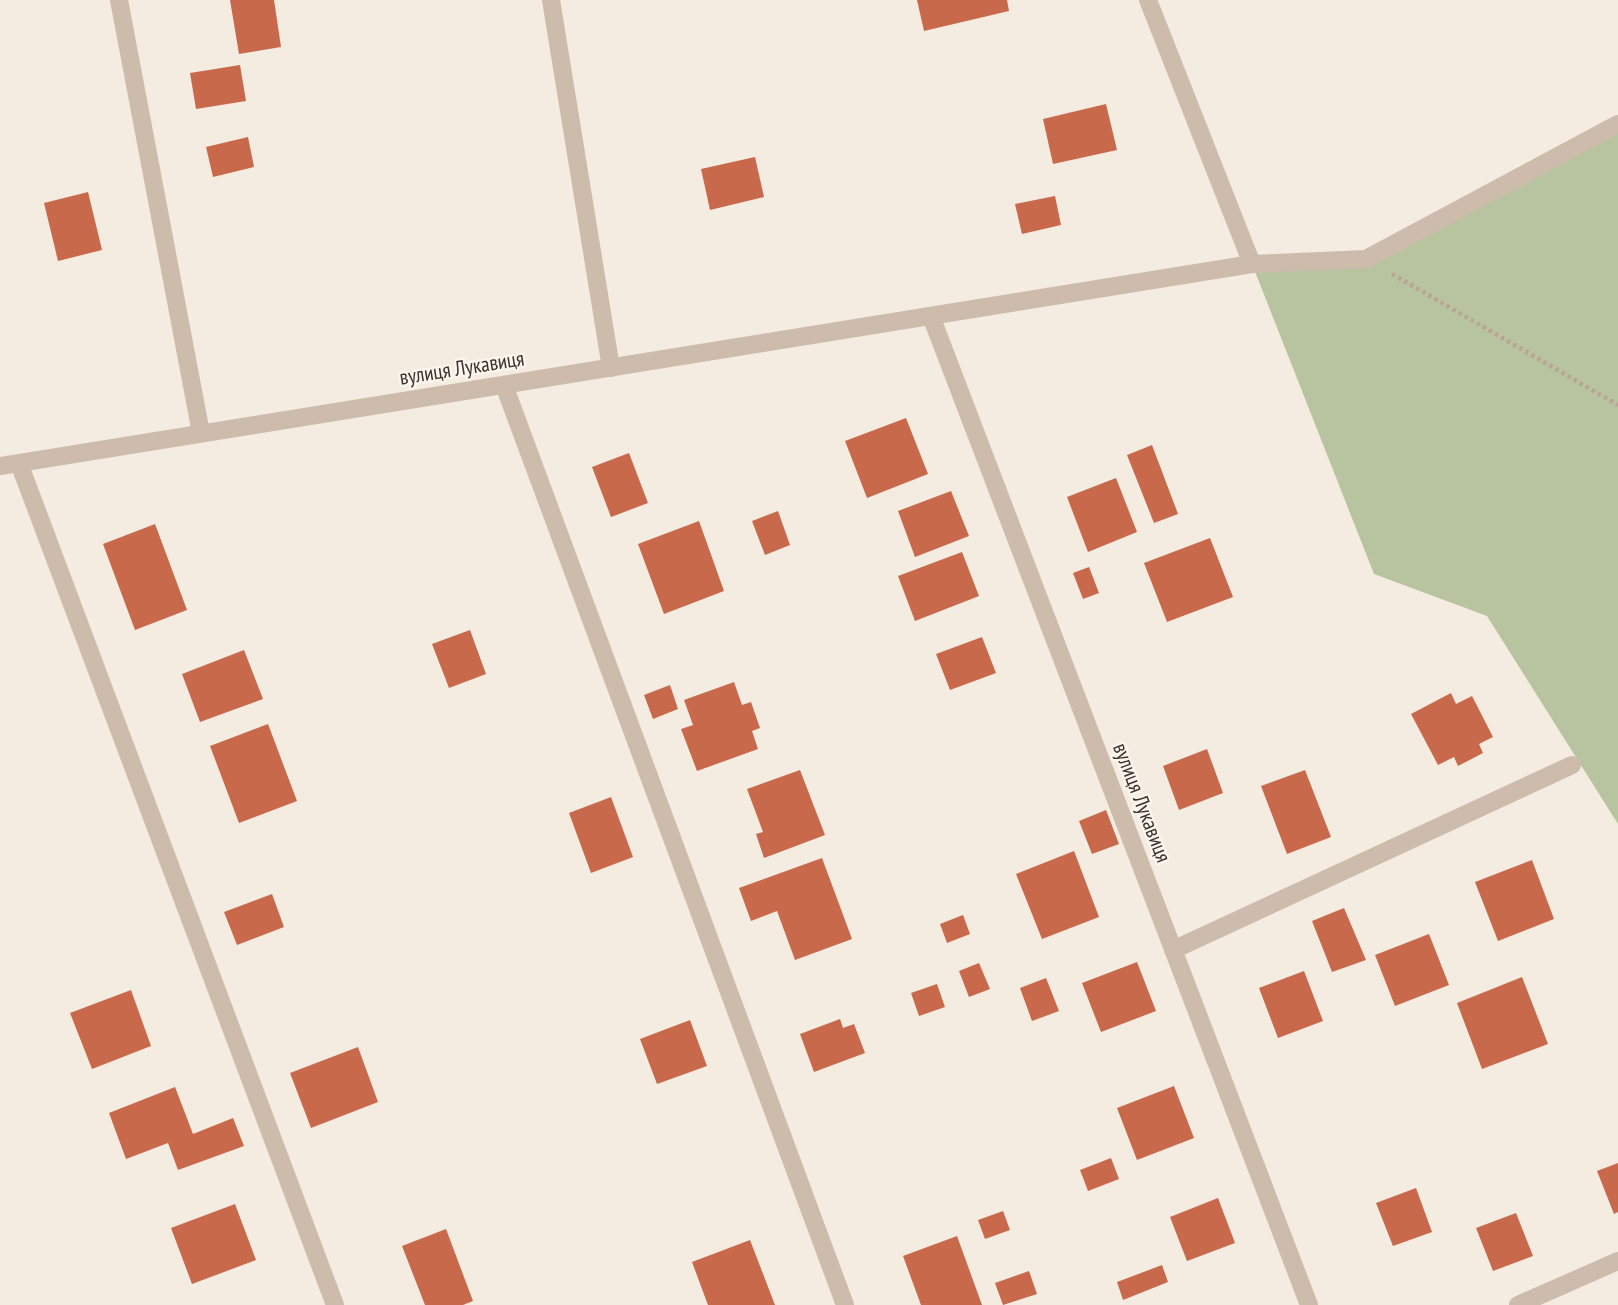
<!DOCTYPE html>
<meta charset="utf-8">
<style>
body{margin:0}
canvas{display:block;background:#f4ebe1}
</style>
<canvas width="1618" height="1305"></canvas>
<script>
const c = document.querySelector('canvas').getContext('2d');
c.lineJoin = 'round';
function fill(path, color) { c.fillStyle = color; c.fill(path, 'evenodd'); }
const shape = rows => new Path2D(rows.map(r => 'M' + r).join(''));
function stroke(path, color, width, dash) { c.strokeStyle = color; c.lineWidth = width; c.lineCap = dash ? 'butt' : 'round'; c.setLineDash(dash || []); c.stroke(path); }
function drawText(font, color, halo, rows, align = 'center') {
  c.font = font + ' "PT Sans Narrow",sans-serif'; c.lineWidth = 5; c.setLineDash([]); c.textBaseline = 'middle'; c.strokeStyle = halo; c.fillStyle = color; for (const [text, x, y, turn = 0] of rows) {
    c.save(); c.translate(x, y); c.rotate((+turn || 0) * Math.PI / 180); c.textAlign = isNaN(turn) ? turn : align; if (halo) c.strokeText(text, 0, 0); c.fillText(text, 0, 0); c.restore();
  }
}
fill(shape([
 [1618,124,1618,824,1487,616,1374,574,1252,264,1367,259]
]), '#b8c4a0');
fill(shape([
 [230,0,274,0,281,47,239,54],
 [917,0,1007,0,1009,11,924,31],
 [240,65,246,101,196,109,190,73],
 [1106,104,1117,150,1053,164,1043,119],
 [248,137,254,167,213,177,206,147],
 [755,157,764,197,710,210,701,169],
 [88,192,102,250,58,261,44,203],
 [1055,196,1061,225,1022,234,1015,204],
 [906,418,928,474,867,498,845,441],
 [1152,445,1178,514,1154,523,1127,455],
 [629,453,648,503,611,517,592,467],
 [1116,478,1137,532,1088,552,1067,497],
 [951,491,969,536,915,557,898,511],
 [778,511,790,545,765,555,752,521],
 [699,521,724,591,664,614,638,544],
 [155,524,187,610,135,630,103,544],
 [1210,538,1233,597,1167,622,1144,563],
 [962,552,979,596,915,621,898,576],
 [1089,567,1099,593,1083,599,1073,573],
 [470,630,486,674,449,688,432,644],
 [982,637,996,673,950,690,936,654],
 [244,650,263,699,200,722,182,674],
 [734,682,742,705,751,702,760,728,752,731,758,749,697,771,681,729,693,725,684,700],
 [670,685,678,709,653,719,644,695],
 [1451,693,1456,704,1472,696,1493,737,1479,744,1483,753,1458,766,1454,757,1438,765,1411,714],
 [268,724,297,801,239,823,210,746],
 [1207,749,1223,793,1179,810,1163,766],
 [800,770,825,835,764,858,756,834,763,832,747,789],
 [1305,770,1331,837,1287,854,1261,786],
 [611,797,633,857,591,873,569,813],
 [1106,810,1119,844,1092,854,1079,821],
 [1074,851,1099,917,1042,939,1016,874],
 [822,858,852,939,795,960,777,911,751,921,739,888],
 [1532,860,1554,919,1498,941,1475,882],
 [272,894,284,927,237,945,224,912],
 [1344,908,1366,960,1332,972,1312,921],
 [963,915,970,934,947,943,940,924],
 [1429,934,1449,985,1395,1006,1375,955],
 [1137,962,1156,1011,1101,1032,1082,983],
 [979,963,990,989,969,997,959,971],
 [1304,971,1323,1021,1278,1038,1259,988],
 [1522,977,1548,1044,1482,1069,1457,1003],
 [1046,978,1059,1011,1032,1021,1020,988],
 [937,984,945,1007,919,1016,911,993],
 [131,990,151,1046,92,1069,70,1013],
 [840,1019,843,1028,854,1024,865,1053,814,1072,800,1034],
 [690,1020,707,1066,657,1084,640,1039],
 [358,1047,378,1102,311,1128,290,1073],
 [1174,1086,1194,1138,1137,1160,1117,1108],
 [175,1087,193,1134,233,1118,244,1146,178,1170,168,1143,126,1159,109,1113],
 [1111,1158,1119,1179,1088,1191,1080,1170],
 [1618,1163,1618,1212,1614,1214,1597,1171],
 [1416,1188,1432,1232,1393,1246,1376,1203],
 [1218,1198,1235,1243,1187,1261,1170,1217],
 [235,1204,256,1260,192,1284,171,1228],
 [1003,1211,1010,1230,985,1239,978,1220],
 [1516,1213,1533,1256,1493,1271,1476,1228],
 [446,1229,473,1301,463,1305,425,1305,402,1246],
 [957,1236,982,1305,921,1305,903,1256],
 [750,1240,775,1305,708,1305,692,1262],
 [1162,1265,1168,1282,1123,1300,1117,1282],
 [1029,1271,1037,1294,1003,1305,995,1283]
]), '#c8694b');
stroke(shape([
 [1392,274,1618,405]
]), '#b9a596', 4.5, [3.5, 3.5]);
stroke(shape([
 [119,0,201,433],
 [551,0,611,368],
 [1148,0,1252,264],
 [931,316,1309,1305],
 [504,385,845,1305],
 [19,463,335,1305],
 [0,466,1252,264,1366,259,1618,124],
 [1173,950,1572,765],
 [1518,1305,1618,1261]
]), '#cdbbac', 18);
drawText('21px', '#3b302b', '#fbf5ee', [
 ["вулиця Лукавиця",462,369,-9],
 ["вулиця Лукавиця",1141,803,69]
]);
</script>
